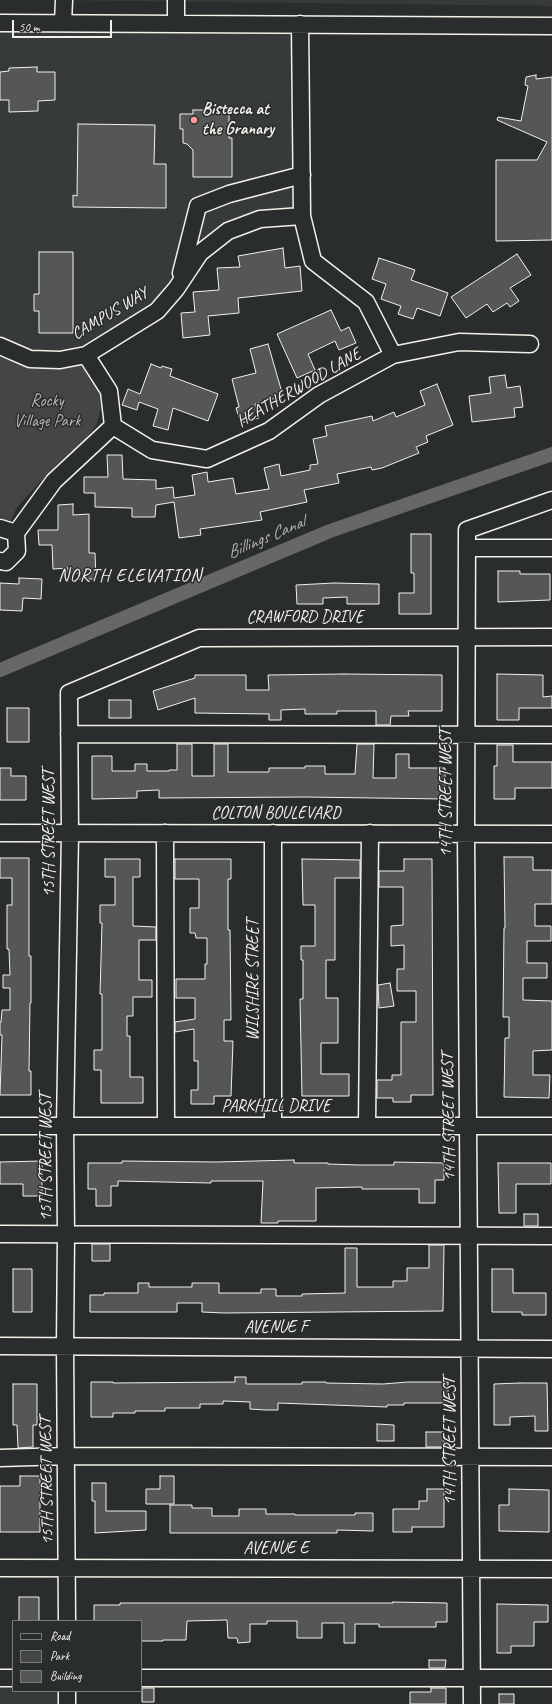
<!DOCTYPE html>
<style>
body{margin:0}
#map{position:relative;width:552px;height:1704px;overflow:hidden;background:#2a2d2e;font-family:Caveat,sans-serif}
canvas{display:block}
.legend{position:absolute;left:12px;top:1620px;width:130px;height:72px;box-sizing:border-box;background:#2a2d2e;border:1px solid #7b7b78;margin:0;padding:5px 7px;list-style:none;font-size:12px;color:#f4f1e8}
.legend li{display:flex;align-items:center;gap:8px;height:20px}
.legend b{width:20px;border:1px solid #7b7b78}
.scale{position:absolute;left:12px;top:20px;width:100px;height:18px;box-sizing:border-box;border:2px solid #f4f1e8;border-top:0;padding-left:5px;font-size:12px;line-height:14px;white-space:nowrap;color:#f4f1e8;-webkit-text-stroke:3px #2a2d2e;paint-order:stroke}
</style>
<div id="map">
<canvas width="552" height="1704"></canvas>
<ul class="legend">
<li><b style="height:5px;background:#2a2d2e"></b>Road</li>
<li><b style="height:11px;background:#444645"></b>Park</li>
<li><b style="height:11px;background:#555756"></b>Building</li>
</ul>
<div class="scale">50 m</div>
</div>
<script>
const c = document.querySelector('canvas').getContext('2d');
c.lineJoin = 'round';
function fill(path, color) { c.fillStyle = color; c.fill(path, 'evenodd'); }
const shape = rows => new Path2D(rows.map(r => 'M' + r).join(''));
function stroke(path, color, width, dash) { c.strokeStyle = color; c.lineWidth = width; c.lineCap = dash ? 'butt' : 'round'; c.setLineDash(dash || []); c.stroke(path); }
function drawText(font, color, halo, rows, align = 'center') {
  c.font = font + ' Caveat,sans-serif'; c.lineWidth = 3; c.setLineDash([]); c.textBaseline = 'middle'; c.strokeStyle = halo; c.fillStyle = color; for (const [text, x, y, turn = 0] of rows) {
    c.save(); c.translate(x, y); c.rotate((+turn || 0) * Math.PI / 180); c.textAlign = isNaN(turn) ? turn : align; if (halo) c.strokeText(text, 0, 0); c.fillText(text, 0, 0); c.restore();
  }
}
fill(shape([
 [42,0,552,0,552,6],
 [0,23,300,24,302,216,228,231,137,323,60,360,0,345],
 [0,1678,13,1678,13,1691,67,1691,67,1704,0,1704]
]), '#373a3a');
fill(shape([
 [0,353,79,364,83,366,99,388,101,408,96,426,84,441,56,465,17,507,10,523,0,517]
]), '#444645');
stroke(shape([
 [0,670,330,531,552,454]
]), '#676866', 14);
const building = shape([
 [37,67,37,72,55,72,55,100,38,101,38,111,9,112,9,100,0,100,0,72,9,71,9,68,37,67],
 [536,75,536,79,552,77,552,240,496,241,496,160,537,160,547,142,497,120,498,117,521,121,528,86,525,85,526,77,536,75],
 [193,110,204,110,204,113,229,113,229,138,232,138,232,177,193,177,193,150,187,144,183,143,183,129,180,129,180,114,193,114,193,110],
 [78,124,155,125,154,164,166,164,166,208,73,207,73,195,77,196,78,124],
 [283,248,285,268,300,266,302,291,238,298,239,313,208,316,210,335,183,338,181,313,195,312,193,292,219,290,217,268,240,267,238,256,283,248],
 [39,252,73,252,73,333,39,333,39,311,34,311,34,294,39,294,39,252],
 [517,254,531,275,510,288,519,301,510,307,507,303,493,312,487,304,466,318,451,297,517,254],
 [379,258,415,270,411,280,448,293,440,316,417,308,413,319,398,314,401,306,381,299,386,284,372,279,379,258],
 [331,310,341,331,349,327,356,343,339,350,335,341,308,354,315,370,297,378,277,334,331,310],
 [268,344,283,396,255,404,259,418,241,423,236,408,239,407,232,379,256,373,250,349,268,344],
 [151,364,161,368,162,366,172,369,170,376,218,394,208,421,173,408,168,430,153,426,158,409,139,402,137,410,122,405,128,389,140,394,151,364],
 [505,375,507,388,520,386,523,407,514,408,515,417,472,422,469,396,491,393,489,377,505,375],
 [437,384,453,425,426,436,428,442,416,447,419,453,382,468,372,470,371,467,337,474,339,483,304,490,307,502,260,512,262,520,200,529,201,535,179,538,174,502,156,505,155,517,132,517,132,508,95,507,95,493,84,493,84,477,108,477,107,455,122,455,123,479,156,480,156,489,173,487,174,498,195,495,192,475,207,472,208,482,233,478,236,494,269,489,264,468,279,464,281,476,310,470,310,465,318,464,313,439,327,436,325,426,372,416,373,421,394,412,396,417,425,405,420,391,437,384],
 [73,504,73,515,89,514,89,553,95,553,96,579,78,579,78,573,68,573,68,568,53,569,52,545,39,545,38,530,58,530,58,505,73,504],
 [411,534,431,534,431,614,399,614,399,593,414,593,414,573,411,573,411,534],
 [498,571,520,571,520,574,550,574,550,600,498,602,498,571],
 [19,578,42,579,41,599,23,598,22,611,0,610,0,583,19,584,19,578],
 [334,583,379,584,379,604,347,604,347,597,323,598,323,604,297,604,296,585,334,583],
 [344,674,442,675,442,711,408,711,409,716,391,716,390,725,376,725,376,711,337,711,337,714,305,714,305,709,281,710,281,720,269,720,269,714,195,713,195,698,158,710,153,691,195,678,195,675,246,675,246,690,269,690,268,675,344,674],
 [497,674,543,675,543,697,552,696,552,708,519,708,519,720,497,720,497,674],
 [109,700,131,700,131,718,109,718,109,700],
 [7,708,29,708,29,742,7,742,7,708],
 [177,744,192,744,192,776,214,776,214,744,228,744,228,772,269,772,269,768,305,768,305,766,325,766,325,774,355,774,357,744,374,744,373,778,396,778,396,754,409,754,409,768,445,768,445,799,305,797,159,798,159,790,137,791,137,798,92,799,92,756,112,756,112,771,135,771,135,764,147,764,147,771,169,771,169,770,177,770,177,744],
 [497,745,513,745,513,762,552,762,552,788,515,788,515,799,494,799,494,766,497,766,497,745],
 [0,768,11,768,11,776,26,776,26,800,0,800,0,768],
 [504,857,533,857,533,870,552,870,552,904,535,904,535,926,551,926,551,941,527,941,527,963,547,963,547,978,523,978,523,1000,552,1001,552,1050,533,1051,533,1075,550,1075,549,1098,504,1097,505,1038,509,1038,509,1017,503,1017,504,928,505,928,504,857],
 [0,858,29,858,29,956,31,956,31,1003,30,1003,29,1071,31,1071,31,1095,0,1095,2,1035,0,1035,0,1022,1,1022,2,1010,10,1010,10,988,3,988,3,975,10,975,9,949,7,949,7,905,12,905,12,878,0,878,0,858],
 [105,859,140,859,140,877,133,877,133,926,156,927,156,940,139,940,139,980,152,980,152,997,133,997,133,1016,127,1016,127,1036,130,1036,130,1077,143,1077,143,1103,101,1103,101,1070,94,1070,94,1050,102,1050,102,994,100,994,102,923,100,923,100,905,115,905,115,877,105,877,105,859],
 [175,859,231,859,231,879,228,879,228,930,230,930,231,1020,224,1020,224,1041,233,1041,231,1096,214,1096,214,1104,191,1104,191,1090,198,1090,198,1061,194,1061,194,1029,175,1032,175,1022,195,1019,195,998,176,998,176,979,205,979,205,964,207,964,207,938,196,938,195,933,190,933,190,908,199,908,199,879,175,879,175,859],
 [302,859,360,860,360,878,335,878,335,960,326,960,326,998,338,998,338,1043,321,1043,321,1074,349,1074,349,1096,302,1096,300,999,303,999,303,960,301,960,301,946,315,946,315,905,303,905,302,859],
 [404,859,432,859,433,1095,411,1095,411,1102,393,1102,393,1098,377,1098,377,1080,392,1080,392,1075,401,1075,401,1022,416,1022,416,991,397,991,397,969,404,969,404,945,391,946,391,926,403,925,403,887,379,887,379,871,404,871,404,859],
 [390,983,394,1006,379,1008,378,985,390,983],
 [294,1160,294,1163,328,1163,328,1164,359,1165,394,1165,394,1162,444,1163,444,1180,435,1180,435,1203,419,1203,419,1189,362,1189,362,1187,316,1188,316,1221,278,1221,278,1223,261,1223,263,1181,211,1181,211,1183,118,1181,118,1186,111,1186,111,1206,96,1206,96,1189,88,1189,88,1163,122,1163,122,1161,216,1162,294,1160],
 [42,1161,42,1196,23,1196,23,1184,0,1184,0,1162,42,1161],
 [498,1163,551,1163,551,1184,516,1184,516,1213,499,1213,498,1163],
 [524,1214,538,1214,538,1226,524,1226,524,1214],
 [92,1244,110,1244,110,1261,92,1261,92,1244],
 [429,1245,444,1245,443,1311,224,1313,202,1312,202,1303,177,1303,177,1312,90,1312,90,1295,104,1295,104,1293,138,1293,138,1283,149,1283,149,1287,192,1287,192,1283,219,1283,219,1293,261,1293,261,1289,276,1289,276,1296,302,1296,302,1294,345,1293,345,1248,357,1248,357,1287,393,1287,393,1281,407,1281,407,1268,429,1268,429,1245],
 [13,1269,32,1269,32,1312,13,1312,13,1269],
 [492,1269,513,1269,513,1293,546,1293,546,1315,522,1315,522,1312,492,1312,492,1269],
 [235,1377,246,1377,246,1384,302,1384,302,1382,326,1382,326,1383,383,1384,408,1382,448,1382,448,1403,404,1403,404,1405,387,1405,387,1407,278,1403,278,1410,265,1410,250,1409,250,1402,223,1401,223,1404,200,1404,200,1408,165,1408,165,1411,135,1411,135,1413,113,1413,113,1417,91,1417,91,1382,113,1382,113,1383,235,1382,235,1377],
 [520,1383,547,1383,548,1431,535,1431,535,1416,510,1417,510,1425,494,1425,494,1384,520,1383],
 [13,1384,37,1384,37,1425,33,1425,33,1447,18,1448,17,1425,13,1425,13,1384],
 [377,1424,394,1425,394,1441,377,1441,377,1424],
 [426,1432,444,1432,444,1447,426,1447,426,1432],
 [20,1476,40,1476,40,1532,0,1532,0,1486,20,1486,20,1476],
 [160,1476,174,1476,174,1504,146,1504,146,1489,160,1489,160,1476],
 [92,1483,106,1483,106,1511,146,1511,146,1530,95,1533,95,1501,92,1501,92,1483],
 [427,1489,444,1489,444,1527,412,1527,412,1532,393,1532,393,1509,419,1509,419,1501,427,1501,427,1489],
 [509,1489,549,1490,549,1532,499,1531,499,1505,509,1505,509,1489],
 [170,1505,192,1505,192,1508,212,1508,212,1516,239,1516,239,1509,266,1509,266,1514,295,1514,295,1515,355,1515,355,1513,373,1513,373,1531,337,1530,337,1533,170,1533,170,1505],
 [19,1597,39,1597,39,1621,19,1621,19,1597],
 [393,1602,447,1603,447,1622,436,1622,436,1627,379,1627,379,1624,355,1624,355,1643,344,1643,344,1623,322,1623,322,1638,297,1638,297,1621,267,1621,267,1624,250,1624,250,1642,238,1643,237,1638,228,1638,227,1620,187,1621,186,1640,163,1640,163,1641,141,1641,141,1621,94,1621,94,1605,120,1605,120,1603,393,1603,393,1602],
 [497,1604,548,1605,548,1622,534,1622,534,1646,511,1646,511,1653,497,1653,497,1604],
 [429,1660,446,1660,445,1668,429,1668,429,1660],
 [142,1688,154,1688,154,1702,142,1702,142,1688],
 [431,1688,446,1688,446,1704,410,1704,410,1692,431,1692,431,1688],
 [499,1694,514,1694,514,1704,499,1704,499,1694]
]);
fill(building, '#555756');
stroke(building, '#f4f1e8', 1);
const minor = shape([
 [0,23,552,26],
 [63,23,64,0],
 [176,23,176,0],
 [300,24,302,216,313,261,366,302,393,355],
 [181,273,198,206,229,194,302,175],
 [0,346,30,359,60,360,86,355,157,311,176,289,200,253,228,231,260,219,302,216],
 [113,426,152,450,207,459,269,431,319,395,393,355,459,342,530,344],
 [0,528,16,533],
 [467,548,552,548],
 [0,561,6,562,17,551,16,533,54,481,113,426,109,391,86,355],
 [69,734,552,735],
 [0,833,552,834],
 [165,833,166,1126],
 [273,833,273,1126],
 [0,1126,552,1126],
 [367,1126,370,833],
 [0,1234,552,1236],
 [0,1346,552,1349],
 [0,1458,66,1456,552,1457],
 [0,1568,552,1569],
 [67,1621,65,1346,66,1234,65,1126,70,833,69,693,199,638,552,637],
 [0,1678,13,1678],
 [141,1678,552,1678],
 [67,1704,67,1691],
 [472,1704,466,833,467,530,552,500]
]);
stroke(minor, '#f4f1e8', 19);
stroke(minor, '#2a2d2e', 16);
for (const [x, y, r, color] of [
 [194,120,4,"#ff9aa2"]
]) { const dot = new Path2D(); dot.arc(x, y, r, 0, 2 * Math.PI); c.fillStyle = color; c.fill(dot); stroke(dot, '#2a2d2e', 1.5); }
drawText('bold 17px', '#f4f1e8', '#2a2d2e', [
 ["Bistecca at",202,110],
 ["the Granary",202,130]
], 'left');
drawText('17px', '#f4f1e8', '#2a2d2e', [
 ["CAMPUS WAY",110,314,-31],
 ["HEATHERWOOD LANE",299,388,-30],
 ["CRAWFORD DRIVE",305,618],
 ["14TH STREET WEST",447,793,-90],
 ["COLTON BOULEVARD",276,814],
 ["15TH STREET WEST",50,833,-90],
 ["WILSHIRE STREET",254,980,-90],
 ["PARKHILL DRIVE",276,1107],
 ["14TH STREET WEST",449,1117,-91],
 ["15TH STREET WEST",47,1157,-90],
 ["AVENUE F",276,1328],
 ["14TH STREET WEST",451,1441,-90],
 ["15TH STREET WEST",47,1481,-91],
 ["AVENUE E",276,1549]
]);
drawText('17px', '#b6b5af', '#2a2d2e', [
 ["Rocky",47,402],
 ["Village Park",47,422]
]);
drawText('italic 18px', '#b5b3ae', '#2a2d2e', [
 ["Billings Canal",266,538,-23]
]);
c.letterSpacing = '1px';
drawText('18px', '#f4f1e8', '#2a2d2e', [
 ["NORTH ELEVATION",130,576]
]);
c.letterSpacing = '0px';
</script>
